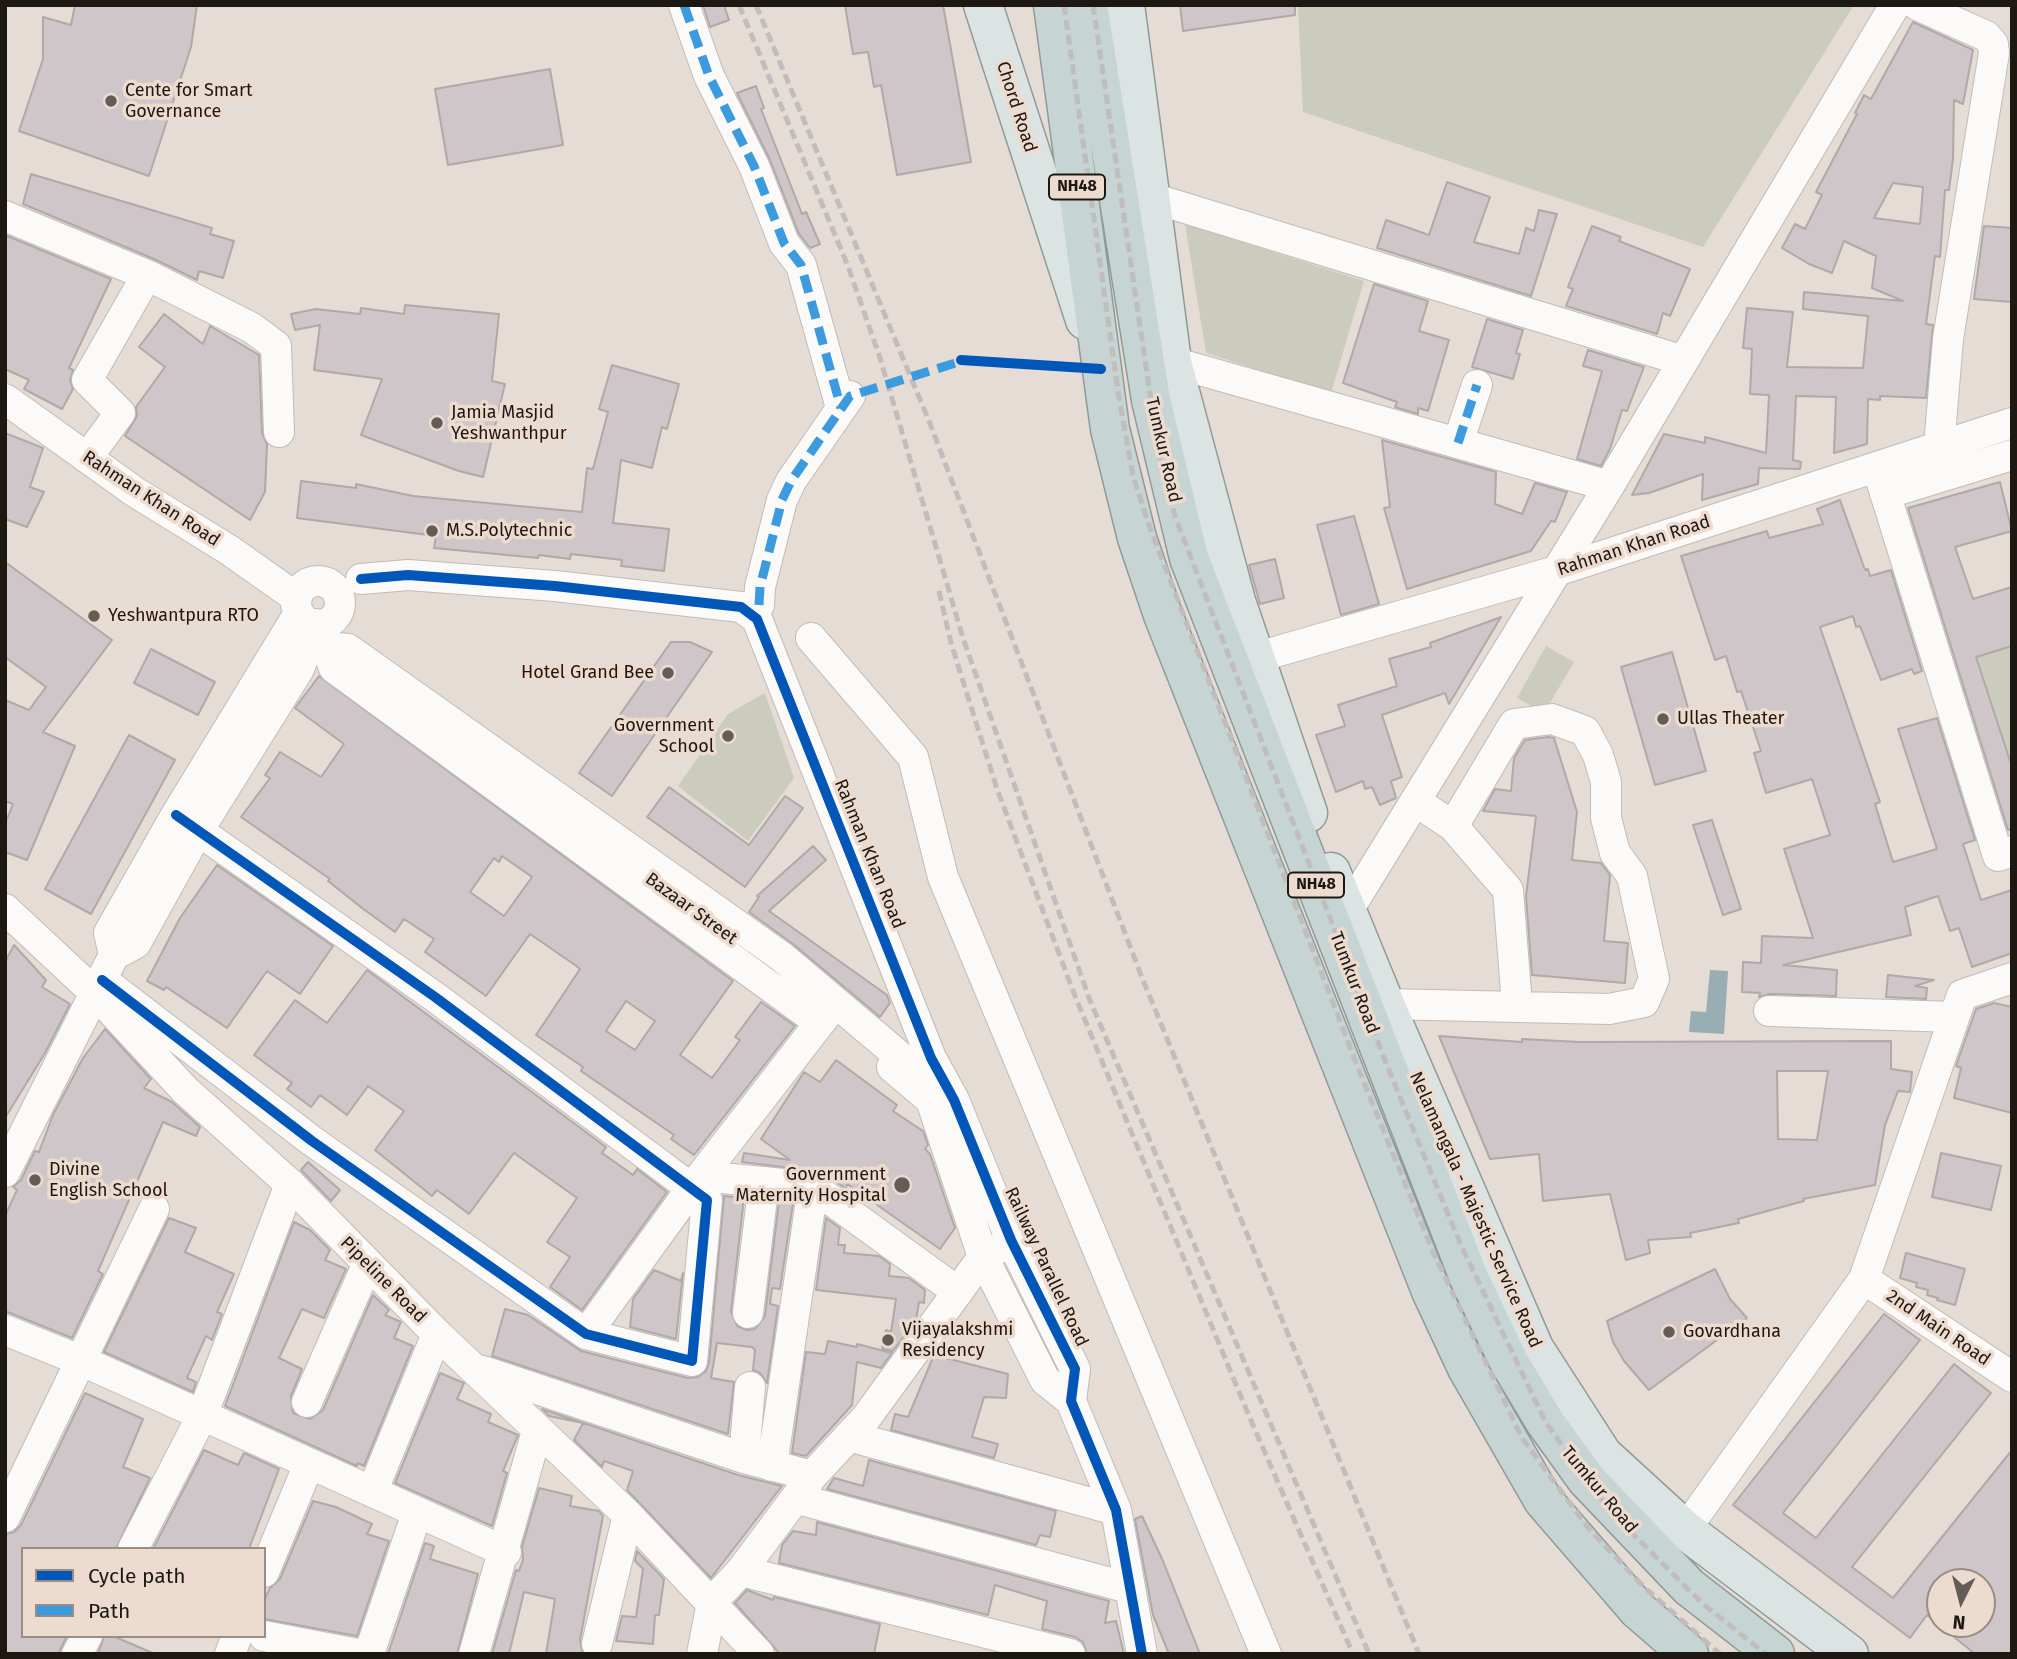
<!DOCTYPE html>
<style>
body{margin:0}
#map{position:relative;width:2017px;height:1659px;overflow:hidden;background:#e5dcd5;font-family:"Fira Sans",sans-serif}
canvas{display:block}
.frame{position:absolute;inset:0;border:7px solid #1e1813;pointer-events:none}
.legend{position:absolute;left:21px;top:1547px;width:245px;height:91px;box-sizing:border-box;background:#ecdbce;border:2px solid #9a8d83;margin:0;padding:9px 12px;list-style:none;font-size:21px;color:#1e1813}
.legend li{display:flex;align-items:center;gap:14px;height:35px}
.legend b{width:35px;border:2px solid #9a8d83}
.north{position:absolute;left:1926px;top:1568px;width:70px;height:70px;box-sizing:border-box;background:#ecdbce;border:2px solid #9a8d83;border-radius:50%;rotate:186deg;font-size:19px;font-weight:700;line-height:28px;text-align:center;color:#1e1813}
.north::after{content:'';display:block;margin:auto;width:24px;height:32px;background:#645d57;clip-path:polygon(50% 0,100% 100%,50% 72%,0 100%)}
</style>
<div id="map">
<canvas width="2017" height="1659"></canvas>
<div class="frame"></div>
<ul class="legend">
<li><b style="height:9px;background:#0057b8"></b>Cycle path</li>
<li><b style="height:9px;background:#3c9ade"></b>Path</li>
</ul>
<div class="north">N</div>
</div>
<script>
const c = document.querySelector('canvas').getContext('2d');
c.lineJoin = 'round';
function fill(path, color) { c.fillStyle = color; c.fill(path, 'evenodd'); }
const shape = rows => new Path2D(rows.map(r => 'M' + r).join(''));
function stroke(path, color, width, dash) { c.strokeStyle = color; c.lineWidth = width; c.lineCap = dash ? 'butt' : 'round'; c.setLineDash(dash || []); c.stroke(path); }
function drawText(font, color, halo, rows, align = 'center') {
  c.font = font + ' "Fira Sans",sans-serif'; c.lineWidth = 7; c.setLineDash([]); c.textBaseline = 'middle'; c.strokeStyle = halo; c.fillStyle = color; for (const [text, x, y, turn = 0] of rows) {
    c.save(); c.translate(x, y); c.rotate((+turn || 0) * Math.PI / 180); c.textAlign = isNaN(turn) ? turn : align; if (halo) c.strokeText(text, 0, 0); c.fillText(text, 0, 0); c.restore();
  }
}
fill(shape([
 [1298,5,1854,5,1703,247,1303,112],
 [1185,224,1364,281,1331,393,1206,353],
 [1546,646,1574,662,1544,713,1517,698],
 [2012,646,2012,767,1976,657],
 [765,693,794,778,748,841,678,786,728,714]
]), '#cbccbd');
fill(shape([
 [1710,970,1728,971,1724,1034,1689,1032,1691,1011,1706,1012]
]), '#98aeb2');
const building = shape([
 [75,5,197,5,191,47,149,176,19,131,43,59,43,17,71,25,75,5],
 [703,5,724,5,729,20,710,27,703,5],
 [845,5,943,5,971,162,897,175,881,85,874,87,868,52,853,54,845,5],
 [1180,5,1295,5,1295,15,1183,31,1180,5],
 [1913,22,1973,50,1963,104,1954,100,1953,159,1949,190,1945,190,1940,257,1935,256,1926,324,1933,325,1926,398,1880,396,1880,400,1868,399,1867,444,1834,453,1836,397,1796,396,1793,460,1801,462,1800,469,1759,468,1758,484,1702,500,1703,474,1649,493,1632,495,1664,434,1705,443,1705,437,1766,453,1769,395,1750,394,1752,349,1743,348,1747,308,1793,312,1787,367,1863,368,1868,316,1803,309,1804,292,1903,301,1872,288,1876,256,1844,241,1832,273,1809,264,1782,248,1795,224,1805,229,1822,195,1816,192,1857,114,1855,113,1864,95,1871,99,1913,22],
 [1893,183,1923,187,1920,224,1874,218,1893,183],
 [550,69,563,145,448,165,435,89,550,69],
 [756,86,764,108,761,109,802,214,806,212,820,244,810,248,799,234,770,160,737,93,756,86],
 [31,174,212,228,210,234,234,241,223,278,199,271,197,280,154,259,23,204,31,174],
 [1447,182,1490,197,1474,242,1519,254,1526,228,1534,231,1539,210,1557,214,1531,296,1377,248,1386,220,1429,235,1447,182],
 [1592,226,1621,237,1619,241,1690,269,1670,316,1663,313,1657,334,1566,306,1573,289,1568,287,1592,226],
 [1984,226,2012,228,2012,302,1974,299,1984,226],
 [5,235,111,279,69,368,73,370,70,381,73,389,62,409,24,389,29,380,5,369,5,235],
 [1374,284,1428,301,1419,331,1449,340,1428,411,1418,408,1418,414,1395,407,1397,402,1343,383,1374,284],
 [405,305,499,314,492,381,505,384,483,477,459,471,361,435,382,379,314,370,320,325,295,330,291,314,316,309,360,314,361,308,404,314,405,305],
 [164,314,203,344,210,326,259,355,262,433,267,444,265,492,250,520,125,436,137,416,136,407,165,367,139,347,164,314],
 [1487,319,1523,330,1516,353,1520,354,1513,379,1472,367,1487,319],
 [1588,350,1644,367,1627,411,1622,410,1610,449,1601,466,1577,459,1602,371,1583,366,1588,350],
 [612,365,679,384,667,429,662,427,652,468,621,460,613,523,669,529,664,571,621,566,622,560,571,554,570,559,539,555,538,558,434,548,436,536,297,518,301,481,356,488,356,484,413,496,582,512,587,468,593,469,608,412,599,409,612,365],
 [5,433,43,448,30,487,44,492,27,527,5,519,5,433],
 [1382,440,1496,472,1495,504,1522,514,1535,483,1567,492,1555,522,1551,521,1531,551,1407,589,1384,508,1390,507,1382,440],
 [2000,482,2012,531,1955,547,1973,599,2012,587,2012,646,1976,657,2012,767,2012,829,2008,830,1908,508,2000,482],
 [1840,500,1865,570,1868,569,1870,576,1891,570,1922,671,1914,674,1912,669,1881,680,1860,626,1856,627,1853,616,1820,627,1880,802,1875,804,1893,862,1937,849,1898,729,1937,718,1975,840,1963,844,1981,900,2012,890,2012,953,1972,967,1959,928,1950,931,1938,896,1905,907,1911,935,1783,965,1837,970,1836,996,1770,994,1759,997,1760,993,1742,992,1743,962,1761,963,1762,936,1813,938,1784,849,1830,835,1812,779,1766,793,1754,753,1761,751,1741,691,1737,692,1726,656,1715,660,1681,556,1767,531,1769,538,1823,524,1817,509,1840,500],
 [1354,516,1379,604,1341,615,1317,525,1354,516],
 [1275,559,1284,598,1260,604,1249,565,1275,559],
 [5,562,112,640,43,732,75,746,27,860,5,852,5,824,13,804,5,801,5,700,29,710,46,687,5,657,5,562],
 [1501,617,1449,704,1445,693,1382,715,1402,777,1391,781,1396,798,1380,805,1372,787,1365,789,1363,781,1336,792,1316,735,1345,726,1338,705,1397,686,1389,659,1431,647,1430,643,1501,617],
 [671,642,690,642,712,652,612,796,579,773,671,642],
 [151,649,215,682,198,715,134,683,151,649],
 [1672,652,1706,771,1655,785,1621,667,1672,652],
 [319,676,733,981,680,1055,712,1078,740,1040,735,1037,761,1002,795,1026,694,1155,671,1139,674,1135,581,1071,583,1067,536,1035,580,969,575,965,530,934,486,996,425,952,434,939,404,919,395,932,362,908,328,881,330,879,241,817,270,778,265,775,280,752,321,777,344,744,295,708,319,676],
 [502,856,532,877,504,916,470,892,494,858,499,862,502,856],
 [626,1001,655,1021,635,1050,606,1031,626,1001],
 [129,735,175,760,91,914,45,889,129,735],
 [1548,737,1554,738,1577,812,1572,860,1601,863,1610,875,1604,941,1628,943,1625,983,1532,975,1526,896,1536,816,1483,811,1495,789,1511,791,1514,758,1525,740,1548,737],
 [669,787,749,845,785,796,803,808,745,887,647,817,669,787],
 [1712,820,1741,909,1723,915,1693,825,1712,820],
 [813,846,826,860,769,911,887,995,890,1003,880,1017,793,944,749,912,759,897,757,896,813,846],
 [217,865,333,946,300,994,267,971,227,1028,166,987,164,990,147,981,180,918,217,865],
 [14,945,46,980,42,987,70,1004,45,1053,5,1118,5,962,14,945],
 [367,970,606,1147,602,1153,633,1175,637,1169,667,1192,582,1310,550,1287,570,1257,547,1242,577,1198,514,1153,469,1214,437,1190,432,1196,375,1150,404,1111,368,1086,347,1115,320,1095,311,1107,287,1089,292,1083,254,1055,295,1000,327,1023,367,970],
 [1888,975,1934,980,1915,986,1927,988,1926,999,1886,997,1888,975],
 [1994,1003,2012,1007,2012,1113,1954,1098,1961,1068,1956,1066,1976,1009,1994,1003],
 [105,1029,151,1079,144,1088,172,1102,200,1127,196,1136,163,1122,98,1271,103,1274,72,1338,5,1311,5,1216,17,1190,13,1187,21,1180,35,1151,39,1152,53,1115,83,1058,105,1029],
 [1439,1036,1522,1042,1522,1039,1580,1042,1891,1041,1891,1069,1912,1072,1910,1092,1898,1091,1885,1125,1875,1185,1803,1199,1804,1201,1738,1219,1739,1223,1690,1233,1691,1237,1648,1240,1650,1253,1626,1260,1610,1194,1543,1201,1539,1154,1490,1159,1439,1036],
 [1777,1071,1828,1071,1817,1140,1778,1139,1777,1071],
 [836,1060,897,1105,893,1111,923,1131,928,1145,925,1149,930,1154,955,1228,940,1249,847,1184,846,1189,823,1172,742,1162,744,1153,790,1160,761,1139,804,1072,820,1082,836,1060],
 [1941,1153,2001,1166,1991,1210,1932,1197,1941,1153],
 [308,1162,340,1190,331,1201,301,1170,308,1162],
 [724,1196,744,1198,731,1311,737,1326,747,1330,755,1329,765,1316,779,1201,793,1203,780,1289,772,1288,770,1304,778,1306,767,1383,760,1373,753,1370,755,1350,752,1347,717,1343,711,1378,734,1382,728,1434,492,1356,505,1309,528,1315,581,1351,688,1378,698,1377,706,1371,709,1363,724,1196],
 [169,1218,196,1228,185,1252,234,1274,217,1312,222,1314,212,1340,206,1336,187,1378,196,1382,193,1392,104,1352,169,1218],
 [826,1218,840,1228,838,1245,845,1245,844,1253,879,1256,890,1264,889,1276,909,1278,925,1290,924,1303,919,1302,916,1320,893,1351,882,1349,886,1330,891,1332,896,1299,816,1290,826,1218],
 [294,1222,310,1230,330,1250,325,1260,346,1269,324,1318,302,1309,279,1358,302,1369,291,1396,293,1413,310,1419,323,1410,373,1295,389,1310,385,1315,401,1322,394,1338,413,1346,364,1466,358,1463,357,1466,225,1406,294,1222],
 [1906,1253,1965,1269,1955,1305,1937,1300,1938,1298,1927,1295,1928,1290,1916,1287,1917,1283,1900,1278,1906,1253],
 [1715,1269,1730,1299,1747,1318,1649,1390,1624,1361,1613,1342,1607,1321,1715,1269],
 [654,1270,681,1281,683,1273,676,1339,630,1327,633,1299,654,1270],
 [1884,1314,1920,1340,1783,1513,1816,1538,1954,1364,1991,1393,1852,1567,1893,1598,2012,1450,2012,1654,1975,1654,1927,1615,1910,1638,1733,1505,1884,1314],
 [1940,1582,1982,1582,1982,1624,1940,1624,1940,1582],
 [828,1341,857,1347,857,1344,892,1353,881,1368,857,1362,852,1405,806,1456,792,1453,806,1352,825,1354,828,1341],
 [934,1355,1008,1374,1006,1398,984,1397,972,1437,998,1444,994,1458,891,1430,895,1414,908,1417,934,1355],
 [440,1373,464,1383,457,1399,491,1414,488,1422,518,1435,503,1471,507,1473,492,1526,395,1483,440,1373],
 [85,1393,143,1419,123,1467,150,1478,116,1549,23,1549,23,1636,67,1636,58,1654,5,1654,5,1534,14,1532,21,1525,85,1393],
 [542,1409,738,1475,782,1486,711,1578,627,1490,633,1471,604,1461,602,1467,574,1440,583,1423,549,1416,542,1409],
 [204,1450,238,1465,244,1453,279,1469,249,1549,153,1549,204,1450],
 [869,1460,1056,1511,1050,1537,1040,1535,1036,1545,827,1489,834,1478,863,1486,869,1460],
 [539,1488,572,1496,570,1506,599,1511,603,1516,580,1640,583,1654,546,1654,555,1599,524,1592,509,1654,492,1654,516,1570,519,1571,523,1560,522,1547,539,1488],
 [313,1501,336,1507,372,1524,367,1534,389,1541,357,1636,264,1619,264,1600,270,1588,280,1579,313,1501],
 [1142,1516,1163,1561,1200,1654,1169,1654,1153,1615,1135,1519,1142,1516],
 [817,1522,1109,1601,1105,1623,1116,1621,1124,1654,1087,1654,1083,1642,1075,1637,1042,1629,1047,1601,995,1585,988,1615,779,1563,782,1545,793,1531,816,1535,817,1522],
 [425,1543,434,1546,430,1559,478,1574,457,1654,388,1654,425,1543],
 [637,1551,664,1579,659,1615,655,1615,653,1644,616,1641,622,1616,636,1617,643,1569,635,1561,637,1551],
 [747,1590,773,1600,774,1597,880,1624,874,1654,780,1654,735,1603,747,1590],
 [104,1636,113,1636,155,1654,98,1654,104,1636]
]);
fill(building, '#cec6c8');
stroke(building, '#afa9a8', 2);
const minor = shape([
 [684,5,709,76,754,166,784,243,801,265,841,408],
 [1917,5,1986,36,1993,44,1994,53,1948,339,1939,447,1950,474],
 [1149,197,1681,360],
 [5,216,147,275,252,328,276,346,279,432],
 [1172,362,1609,486],
 [5,399,135,492,229,550,297,598],
 [1458,443,1477,385],
 [87,458,120,413,87,380,147,275],
 [1877,467,1998,856,2012,851],
 [1885,494,2012,455],
 [361,579,408,575,555,586,741,607,757,619,931,1058,954,1100,1011,1240,1075,1369,1071,1401,1116,1510,1142,1654],
 '296 603a22 22 0 1 1 44 0a22 22 0 1 1-44 0Z',
 [759,605,760,587,782,500,791,481,850,396],
 [811,638,913,757,943,877,1266,1654],
 [1237,663,1556,571,2012,423],
 [1415,801,1453,826,1508,890,1517,1005],
 [5,909,95,993,185,1090,290,1184,437,1334,628,1515,759,1654],
 [1347,912,1609,486,1895,5],
 [114,955,109,933,176,815,299,613],
 [102,980,312,1141,586,1334,692,1361,707,1200,435,997,176,815],
 [1385,1004,1609,1009,1644,1002,1654,979,1632,876,1615,853,1606,818,1606,782,1598,755,1585,731,1552,719,1514,724,1453,826],
 [1769,1011,1954,1017],
 [820,1023,334,668,326,647,348,649,782,957,917,1071],
 [892,1067,931,1100,983,1257,1045,1380,1071,1401],
 [5,1172,114,955,136,943,198,831,299,669,316,624],
 [702,1176,813,1187,958,1292],
 [1864,1279,2012,1377],
 [748,1313,764,1182],
 [5,1330,82,1361,506,1552],
 [586,1334,691,1189,829,1011],
 [483,1371,744,1458,812,1476],
 [307,1402,367,1265],
 [849,1436,1116,1510],
 [744,1458,750,1387],
 [772,1466,813,1187],
 [372,1492,437,1334],
 [798,1499,1129,1588],
 [5,1517,154,1209],
 [1685,1530,1864,1279,1962,995,2012,978],
 [133,1549,202,1416,290,1184],
 [741,1571,1070,1654],
 [264,1572,309,1464],
 [264,1636,358,1654],
 [597,1644,628,1515],
 [77,1654,87,1636],
 [230,1654,237,1636],
 [369,1654,417,1513],
 [474,1654,537,1431],
 [702,1654,712,1602,741,1571,812,1476,866,1418,983,1257,999,1248]
]);
const major = shape([
 [983,5,1085,320],
 [1125,5,1172,362,1236,601,1308,813],
 [1331,872,1385,1004,1534,1348,1603,1455,1685,1530,1849,1654]
]);
const highway = shape([
 [1053,5,1110,429,1137,538,1163,615,1431,1291,1467,1368,1543,1500,1638,1610,1689,1654],
 [1088,5,1151,400,1189,558,1469,1278,1509,1362,1545,1422,1586,1479,1689,1587,1775,1654]
]);
stroke(minor, '#c2bbb6', 32);
stroke(major, '#909b99', 41);
stroke(highway, '#909b99', 41);
stroke(minor, '#fbfaf9', 30);
stroke(major, '#dce4e3', 38);
stroke(highway, '#c6d4d4', 38);
stroke(shape([
 [739,5,848,266,880,358,963,638,1089,998,1369,1654],
 [756,5,929,421,1141,975,1419,1654],
 [1064,5,1119,398,1133,476,1150,528,1360,1073,1434,1254,1522,1438,1589,1529,1644,1587,1720,1654],
 [1093,5,1161,469,1176,519,1386,1063,1460,1243,1546,1423,1610,1511,1703,1604,1766,1654],
 [939,591,951,643,997,789,1075,996,1249,1416,1353,1654]
]), '#c0bdbc', 5, [10, 5]);
stroke(shape([
 [684,5,709,76,754,166,784,243,801,265,841,408],
 [1458,443,1477,385],
 [759,605,760,587,782,500,791,481,850,396,965,360]
]), '#3c9ade', 9, [18, 9]);
stroke(shape([
 [961,360,1101,369],
 [361,579,408,575,555,586,741,607,757,619,931,1058,954,1100,1011,1240,1075,1369,1071,1401,1116,1510,1142,1654],
 [102,980,312,1141,586,1334,692,1361,707,1200,435,997,176,815]
]), '#0057b8', 10);
for (const [x, y, r, color] of [
 [111,101,7,"#645d57"],
 [437,423,7,"#645d57"],
 [432,531,7,"#645d57"],
 [94,616,7,"#645d57"],
 [668,673,7,"#645d57"],
 [1663,719,7,"#645d57"],
 [728,736,7,"#645d57"],
 [35,1180,7,"#645d57"],
 [902,1185,9,"#645d57"],
 [1669,1332,7,"#645d57"],
 [888,1340,7,"#645d57"]
]) { const dot = new Path2D(); dot.arc(x, y, r, 0, 2 * Math.PI); c.fillStyle = color; c.fill(dot); stroke(dot, '#ecdbce', 2.5); }
for (const [x, y, w] of [
 [1077,187,56],
 [1316,885,56]
]) { const box = new Path2D(); box.roundRect(x - w / 2, y - 12.5, w, 25, 5); c.fillStyle = '#ecdbce'; c.fill(box); stroke(box, '#1e1813', 2); }
drawText('bold 16px', '#1e1813', null, [
 ["NH48",1077,187],
 ["NH48",1316,885]
]);
drawText('18px', '#1e1813', '#ecdbce', [
 ["Cente for Smart",125,91],
 ["Governance",125,112],
 ["Jamia Masjid",451,413],
 ["Yeshwanthpur",451,434],
 ["M.S.Polytechnic",446,531],
 ["Yeshwantpura RTO",108,616],
 ["Hotel Grand Bee",654,673,"right"],
 ["Ullas Theater",1677,719],
 ["Government",714,726,"right"],
 ["School",714,747,"right"],
 ["Divine",49,1170],
 ["English School",49,1191],
 ["Government",886,1175,"right"],
 ["Maternity Hospital",886,1196,"right"],
 ["Vijayalakshmi",902,1330],
 ["Residency",902,1351],
 ["Govardhana",1683,1332]
], 'left');
drawText('18px', '#1e1813', '#ecdbce', [
 ["Chord Road",1016,107,72],
 ["Tumkur Road",1163,450,77],
 ["Rahman Khan Road",151,499,33],
 ["Rahman Khan Road",1634,546,-18],
 ["Rahman Khan Road",869,854,68],
 ["Bazaar Street",691,909,36],
 ["Tumkur Road",1354,983,69],
 ["Nelamangala - Majestic Service Road",1475,1210,66],
 ["Railway Parallel Road",1046,1267,65],
 ["Pipeline Road",383,1280,45],
 ["2nd Main Road",1938,1328,34],
 ["Tumkur Road",1599,1490,50]
]);
</script>
